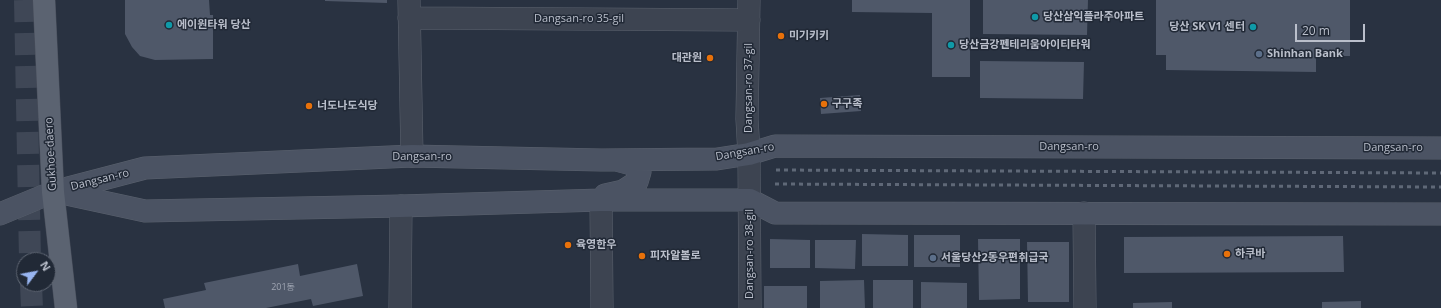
<!DOCTYPE html>
<meta charset="utf-8">
<style>
body{margin:0}
#map{position:relative;width:1441px;height:308px;overflow:hidden;background:#293241;font-family:"Open Sans",sans-serif}
canvas{display:block}
.north{position:absolute;left:16px;top:252px;width:40px;height:40px;box-sizing:border-box;background:#212936;border:1px solid #5e6572;border-radius:50%;rotate:58deg;font-size:11px;font-weight:700;line-height:16px;text-align:center;color:#babfcb}
.north::after{content:'';display:block;margin:auto;width:14px;height:18px;background:#98b5f1;clip-path:polygon(50% 0,100% 100%,50% 72%,0 100%)}
.scale{position:absolute;left:1295px;top:24px;width:70px;height:18px;box-sizing:border-box;border:2px solid #babfcb;border-top:0;padding-left:5px;font-size:12px;line-height:14px;white-space:nowrap;color:#babfcb;-webkit-text-stroke:3px #212936;paint-order:stroke}
</style>
<div id="map">
<canvas width="1441" height="308"></canvas>
<div class="north">N</div>
<div class="scale">20 m</div>
</div>
<script>
const c = document.querySelector('canvas').getContext('2d');
c.lineJoin = 'round';
function fill(path, color) { c.fillStyle = color; c.fill(path, 'evenodd'); }
const shape = rows => new Path2D(rows.map(r => 'M' + r).join(''));
function stroke(path, color, width, dash) { c.strokeStyle = color; c.lineWidth = width; c.lineCap = dash ? 'butt' : 'round'; c.setLineDash(dash || []); c.stroke(path); }
function drawText(font, color, halo, rows, align = 'center') {
  c.font = font + ' "Open Sans","Noto Sans KR",sans-serif'; c.lineWidth = 3; c.setLineDash([]); c.textBaseline = 'middle'; c.strokeStyle = halo; c.fillStyle = color; for (const [text, x, y, turn = 0] of rows) {
    c.save(); c.translate(x, y); c.rotate((+turn || 0) * Math.PI / 180); c.textAlign = isNaN(turn) ? turn : align; if (halo) c.strokeText(text, 0, 0); c.fillText(text, 0, 0); c.restore();
  }
}
fill(shape([
 [125,0,209,0,210,15,213,15,213,59,155,60,140,56,132,47,125,34],
 [325,0,387,0,387,3,325,1],
 [852,0,970,0,970,77,932,77,932,13,852,12],
 [983,0,1088,0,1087,35,983,34],
 [1156,0,1350,0,1350,56,1316,56,1316,72,1166,70,1166,55,1156,55],
 [980,61,1084,62,1083,99,980,98],
 [860,95,861,111,821,114,820,98],
 [862,234,908,235,908,266,862,266],
 [914,235,960,235,960,267,914,267],
 [1343,236,1344,272,1124,273,1124,237],
 [770,239,810,240,810,268,770,268],
 [978,239,1020,239,1020,299,979,300],
 [815,240,856,240,855,269,815,268],
 [1027,242,1069,242,1069,302,1028,302],
 [298,264,300,276,357,264,363,296,313,306,311,299,266,308,165,308,163,299,206,290,204,283],
 [864,280,865,308,820,308,820,281],
 [873,280,913,280,913,308,873,308],
 [921,282,967,283,967,308,921,308],
 [764,286,807,286,807,308,764,308],
 [1361,301,1361,308,1322,308,1322,302],
 [1172,302,1172,308,1133,308,1133,303]
]), '#4f5869');
stroke(shape([
 [25,0,30,260],
 [31,284,32,308]
]), '#3f4756', 22, [22, 11]);
const street = shape([
 [409,0,412,156],
 [749,0,747,119,749,154,750,308],
 [409,18,749,20],
 [601,200,602,308],
 [1084,213,1085,308],
 [400,308,401,206]
]);
const secondary = shape([
 [57,192,145,211,401,206,601,200,750,200,775,213,1441,214],
 [605,195,623,191,637,182,640,172,631,164,616,160],
 [0,214,53,192,145,168,412,156,601,160,717,159,749,154,775,146,1441,148]
]);
const primary = shape([
 [44,0,53,192,66,308]
]);
stroke(street, '#5b626e', 23);
stroke(secondary, '#5b626e', 23);
stroke(primary, '#474d5a', 23);
stroke(street, '#3d4451', 22);
stroke(secondary, '#4b5363', 22);
stroke(primary, '#5b6371', 22);
stroke(shape([
 [776,170,1441,173],
 [775,184,1441,187]
]), '#5f6877', 3, [4, 4]);
for (const [x, y, r, color] of [
 [1035,17,4,"#0f9aa8"],
 [169,25,4,"#0f9aa8"],
 [1253,27,4,"#0f9aa8"],
 [781,36,4,"#e8710a"],
 [951,45,4,"#0f9aa8"],
 [1259,54,4,"#5c6f8a"],
 [710,58,4,"#e8710a"],
 [824,104,4,"#e8710a"],
 [309,106,4,"#e8710a"],
 [568,245,4,"#e8710a"],
 [1227,254,4,"#e8710a"],
 [642,256,4,"#e8710a"],
 [933,258,4,"#5c6f8a"]
]) { const dot = new Path2D(); dot.arc(x, y, r, 0, 2 * Math.PI); c.fillStyle = color; c.fill(dot); stroke(dot, '#212936', 1.5); }
drawText('9px', '#9fa5b2', null, [
 ["201동",283,287]
]);
drawText('bold 11px', '#babfcb', '#212936', [
 ["당산삼익플라주아파트",1043,17],
 ["에이원타워 당산",177,25],
 ["당산 SK V1 센터",1245,27,"right"],
 ["미기키키",789,36],
 ["당산금강펜테리움아이티타워",959,45],
 ["Shinhan Bank",1267,54],
 ["대관원",702,58,"right"],
 ["구구족",832,104],
 ["너도나도식당",317,106],
 ["육영한우",576,245],
 ["하쿠바",1235,254],
 ["피자알볼로",650,256],
 ["서울당산2동우편취급국",941,258]
], 'left');
drawText('11px', '#babfcb', '#212936', [
 ["Dangsan-ro 35-gil",579,19],
 ["Dangsan-ro 37-gil",749,88,-90],
 ["Dangsan-ro",1069,147],
 ["Dangsan-ro",1393,148],
 ["Dangsan-ro",745,152,-10],
 ["Gukhoe-daero",51,154,-93],
 ["Dangsan-ro",422,157],
 ["Dangsan-ro",100,180,-14],
 ["Dangsan-ro 38-gil",750,254,-90]
]);
</script>
